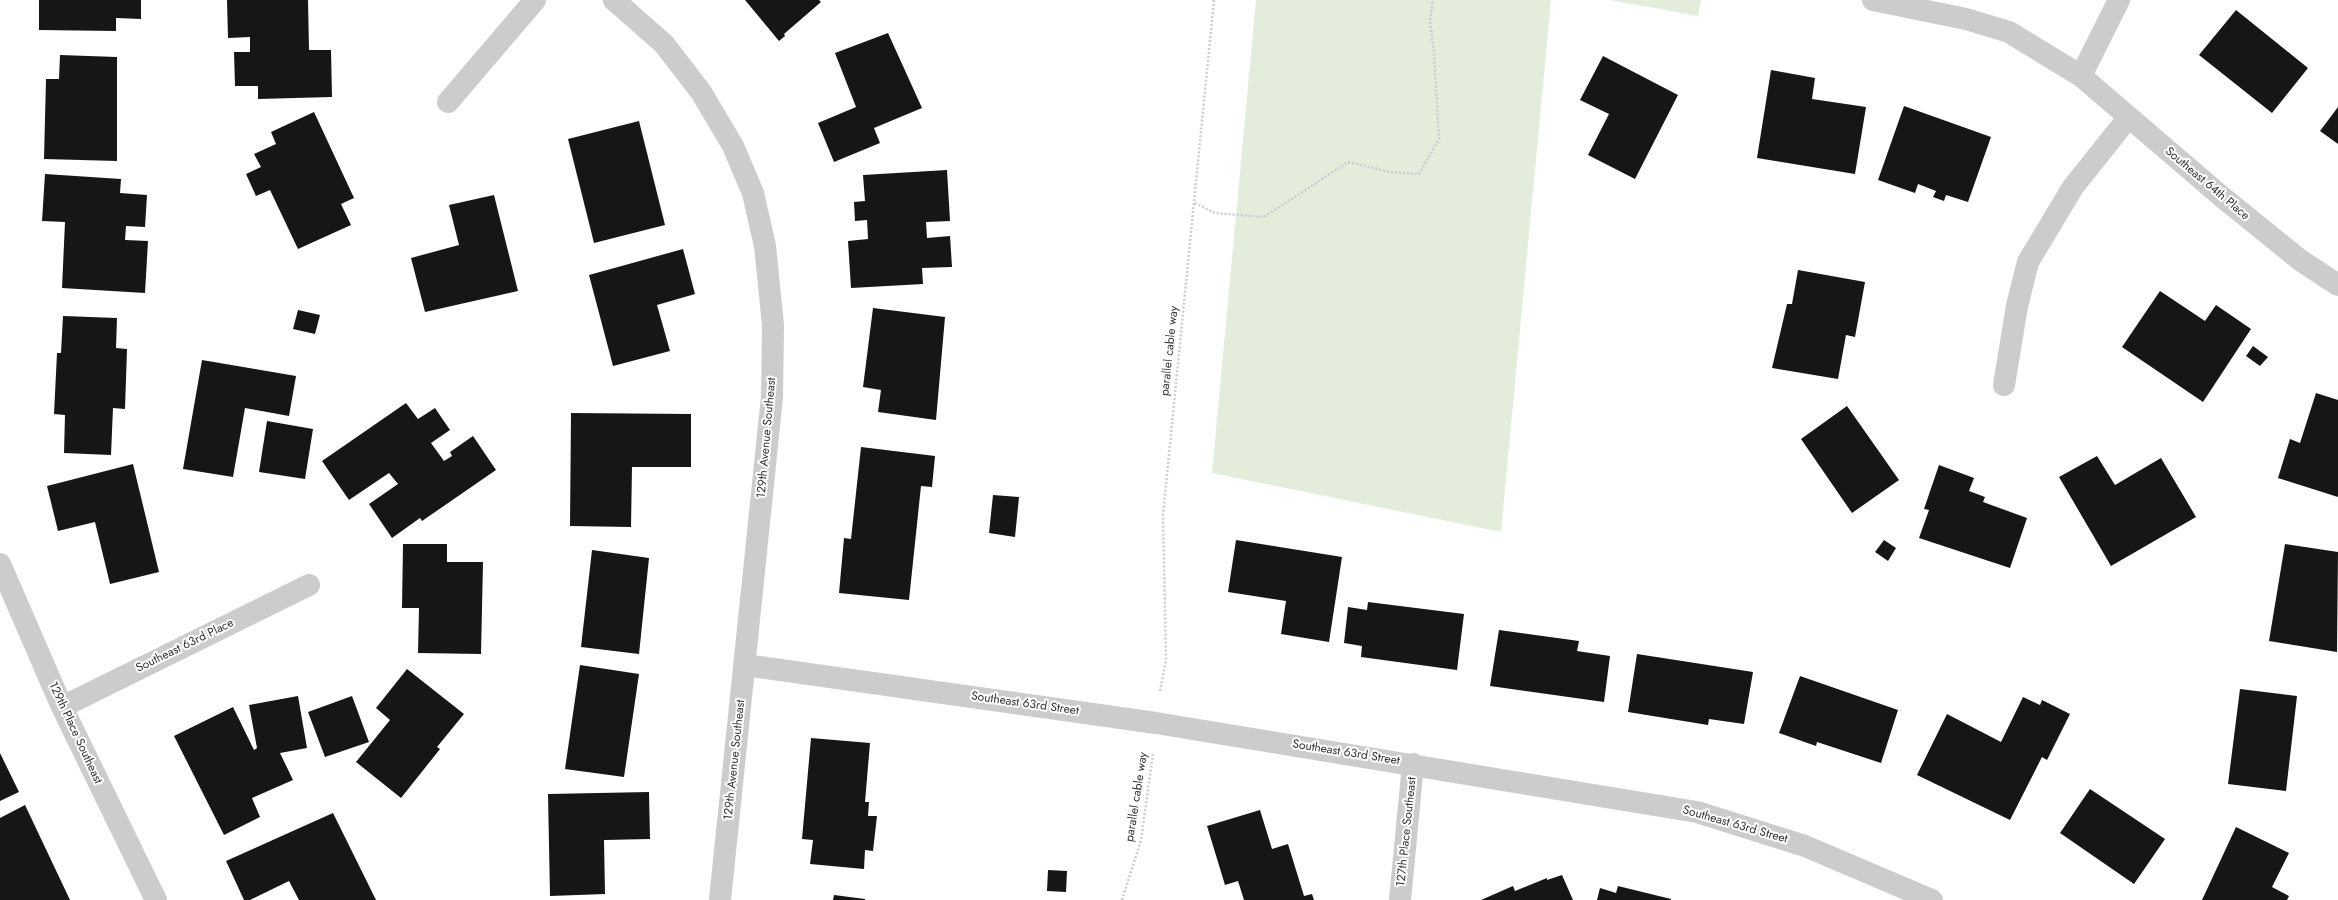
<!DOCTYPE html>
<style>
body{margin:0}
canvas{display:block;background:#fff}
</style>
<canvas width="2338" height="900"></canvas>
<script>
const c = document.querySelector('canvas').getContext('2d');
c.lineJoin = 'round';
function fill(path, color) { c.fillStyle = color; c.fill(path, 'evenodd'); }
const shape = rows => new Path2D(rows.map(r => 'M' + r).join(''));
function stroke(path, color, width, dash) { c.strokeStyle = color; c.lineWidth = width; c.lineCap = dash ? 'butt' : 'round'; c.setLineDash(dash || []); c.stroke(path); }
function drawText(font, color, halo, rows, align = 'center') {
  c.font = font + ' Jost,sans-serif'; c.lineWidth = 4; c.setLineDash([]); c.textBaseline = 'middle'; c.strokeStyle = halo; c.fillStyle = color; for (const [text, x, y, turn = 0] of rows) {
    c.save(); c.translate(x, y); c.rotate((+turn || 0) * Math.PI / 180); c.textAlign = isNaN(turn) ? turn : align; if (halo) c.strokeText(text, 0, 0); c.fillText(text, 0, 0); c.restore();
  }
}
fill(shape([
 [1256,0,1551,0,1501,532,1212,473],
 [1610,0,1701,0,1698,16]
]), '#e4eddc');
fill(shape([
 [39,0,141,0,141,19,116,18,116,31,39,30],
 [227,0,308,0,309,50,331,50,332,97,258,99,258,86,235,86,234,52,250,52,250,37,228,38],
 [745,0,819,0,821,2,784,34,785,36,779,41],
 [2236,10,2308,68,2272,113,2199,55],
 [888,33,922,108,874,128,880,143,834,162,818,123,856,107,835,53],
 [60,55,117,57,117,161,44,159,46,79,59,79],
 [1603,56,1678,95,1635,179,1588,155,1609,114,1580,100],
 [1771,70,1815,78,1812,99,1866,107,1855,174,1757,158],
 [1904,106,1991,137,1968,202,1946,195,1944,201,1933,197,1936,191,1918,184,1915,193,1878,180],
 [2338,107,2338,144,2320,131],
 [314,112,354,198,341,204,351,225,298,249,270,190,256,196,246,174,261,167,254,154,276,144,271,132],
 [639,121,665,225,594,243,568,139],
 [947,170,950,221,926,222,927,238,950,236,952,267,922,268,923,284,851,288,848,241,868,239,867,220,855,221,854,202,865,201,863,175],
 [45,174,121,179,120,193,147,195,145,227,126,226,125,240,148,241,145,293,62,288,65,222,42,221],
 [494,195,518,291,425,312,411,258,459,245,449,205],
 [683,249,695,294,657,305,670,351,613,366,589,275],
 [1798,270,1865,282,1855,337,1846,335,1838,379,1772,368,1787,304,1792,304],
 [2160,291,2205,321,2216,305,2251,329,2203,402,2122,347],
 [873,308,945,317,936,420,878,412,881,390,863,387],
 [298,310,320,315,315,334,293,329],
 [63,316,117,318,116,348,127,349,125,409,113,408,111,455,64,453,65,415,54,414,57,353,61,353],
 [2253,346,2268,357,2260,366,2246,356],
 [202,360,296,376,289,416,245,408,233,477,183,469],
 [2316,393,2338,400,2338,497,2278,478,2290,439,2300,443],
 [406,403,418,419,435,408,450,430,431,443,444,461,452,456,450,452,473,436,496,470,422,521,420,518,392,538,369,504,398,484,389,473,349,500,322,461],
 [1847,406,1899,480,1852,513,1801,439],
 [571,413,691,414,691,467,632,467,631,527,570,526],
 [267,421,313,429,305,479,259,472],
 [861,447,935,456,932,487,921,486,909,600,839,593,844,538,851,539],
 [2097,456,2115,485,2161,458,2196,517,2111,566,2059,477],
 [133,464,159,572,110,584,95,522,58,531,47,486],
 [1939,465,1974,478,1969,491,1985,497,1983,502,2027,518,2010,568,1919,538,1929,510,1924,509],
 [993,495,1019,497,1015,537,989,533],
 [1236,540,1342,557,1329,642,1281,634,1286,601,1228,592],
 [1884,540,1896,548,1888,561,1875,552],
 [403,544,447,544,447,562,483,562,481,654,418,653,419,608,402,608],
 [2285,544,2338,552,2337,652,2269,641],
 [592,550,649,558,639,654,581,647],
 [1368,602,1464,614,1457,670,1361,657,1362,646,1344,643,1348,607,1367,610],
 [1499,630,1579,641,1577,651,1610,656,1604,702,1490,686],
 [1637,654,1753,672,1744,724,1709,719,1708,725,1628,712],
 [580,665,639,674,624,777,565,769],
 [407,669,464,714,437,747,440,749,401,798,356,762,390,720,376,708],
 [1800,676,1898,710,1881,763,1817,742,1816,746,1779,733],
 [2240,689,2297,696,2286,791,2228,784],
 [298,696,307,748,280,753,293,780,252,798,260,817,224,835,174,736,233,707,254,750,257,748,249,705],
 [352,696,369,742,325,757,308,712],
 [2023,697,2040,705,2042,700,2070,714,2047,760,2042,757,2010,820,1917,775,1947,714,2001,742],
 [811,738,870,743,865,802,869,802,868,816,877,816,873,851,865,850,864,869,810,864,813,840,802,839],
 [0,753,19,792,0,801],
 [2090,789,2165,839,2134,884,2060,833],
 [649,792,650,839,604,840,605,894,550,896,548,794],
 [25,805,70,900,0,900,0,818],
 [1260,810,1272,849,1288,844,1304,896,1312,894,1314,900,1244,900,1238,881,1225,885,1207,826],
 [333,813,376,900,299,900,289,881,250,900,244,900,226,861],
 [2236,827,2289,853,2272,887,2289,896,2287,900,2202,900],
 [1048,870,1067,871,1066,892,1047,891],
 [1562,875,1573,900,1481,900,1513,886,1515,891,1547,878,1547,880],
 [1618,886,1671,899,1671,900,1597,900,1600,888,1616,893],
 [834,895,865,899,865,900,833,900]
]), '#161616');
stroke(shape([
 [1195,203,1215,213,1264,217,1348,162,1390,172,1419,174,1439,139,1434,54,1430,20,1433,0],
 [1160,691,1166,660,1163,515,1214,0],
 [1122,900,1141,840,1153,754]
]), '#ccc', 2.5, [2, 2]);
stroke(shape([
 [614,0,664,44,701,92,733,146,753,193,765,246,773,325,772,397,720,900],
 [1873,0,1966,19,2009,32,2081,76,2221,196,2300,260,2338,285],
 [2081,76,2119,0],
 [448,102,535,0],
 [2004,385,2017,306,2028,262,2073,187,2128,118],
 [0,564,62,707,156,900],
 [745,665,1156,723,1697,812,1805,846,1932,900],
 [62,707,309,585],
 [1400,900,1413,764]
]), '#ccc', 22);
drawText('12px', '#2f2f2f', '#fff', [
 ["Southeast 64th Place",2207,184,40],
 ["parallel cable way",1170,351,-84],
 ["129th Avenue Southeast",767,438,-85],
 ["Southeast 63rd Place",185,646,-26],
 ["Southeast 63rd Street",1025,704,8],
 ["129th Place Southeast",75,733,65],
 ["Southeast 63rd Street",1346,753,9],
 ["129th Avenue Southeast",735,760,-84],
 ["parallel cable way",1137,797,-81],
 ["Southeast 63rd Street",1735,825,16],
 ["127th Place Southeast",1407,832,-84]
]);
</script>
